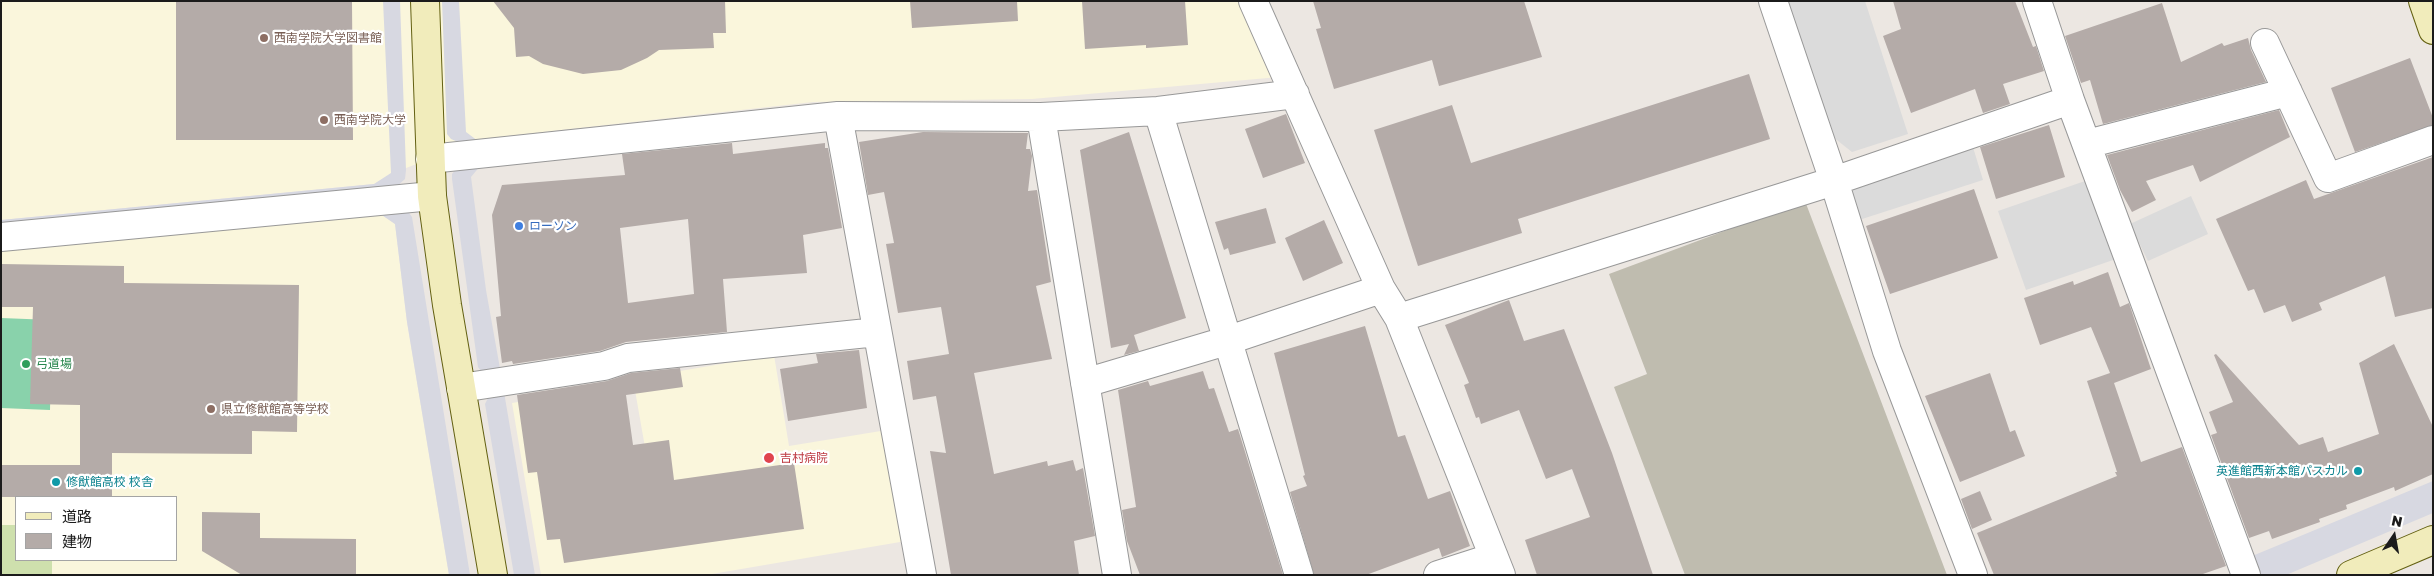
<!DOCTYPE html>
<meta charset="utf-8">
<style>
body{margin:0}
#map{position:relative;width:2434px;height:576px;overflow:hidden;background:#ece7e2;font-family:"Golos Text","Noto Sans JP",sans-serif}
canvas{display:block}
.frame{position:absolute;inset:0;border:2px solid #1b1b1b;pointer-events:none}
.legend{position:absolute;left:15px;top:496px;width:162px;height:65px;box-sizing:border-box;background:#fff;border:1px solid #a4a4a4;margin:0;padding:6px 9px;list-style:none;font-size:15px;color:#1b1b1b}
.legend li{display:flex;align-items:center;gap:10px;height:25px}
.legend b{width:25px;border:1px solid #a4a4a4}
.north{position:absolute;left:2369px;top:511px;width:50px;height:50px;-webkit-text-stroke:4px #fff;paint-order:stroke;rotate:12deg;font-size:14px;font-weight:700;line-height:20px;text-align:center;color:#1b1b1b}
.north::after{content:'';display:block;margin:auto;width:18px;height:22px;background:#1b1b1b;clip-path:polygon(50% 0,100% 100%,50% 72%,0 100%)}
</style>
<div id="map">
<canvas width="2434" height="576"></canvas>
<div class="frame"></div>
<ul class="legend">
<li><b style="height:6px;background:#f1ecbb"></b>道路</li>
<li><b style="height:14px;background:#b4aba8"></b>建物</li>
</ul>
<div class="north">N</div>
</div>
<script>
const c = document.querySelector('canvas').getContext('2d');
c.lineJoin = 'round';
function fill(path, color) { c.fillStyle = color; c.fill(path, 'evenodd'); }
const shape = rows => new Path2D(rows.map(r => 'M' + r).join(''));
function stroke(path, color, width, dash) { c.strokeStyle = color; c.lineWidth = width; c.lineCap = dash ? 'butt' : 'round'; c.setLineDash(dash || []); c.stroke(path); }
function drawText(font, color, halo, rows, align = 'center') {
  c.font = font + ' "Golos Text","Noto Sans JP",sans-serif'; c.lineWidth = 4.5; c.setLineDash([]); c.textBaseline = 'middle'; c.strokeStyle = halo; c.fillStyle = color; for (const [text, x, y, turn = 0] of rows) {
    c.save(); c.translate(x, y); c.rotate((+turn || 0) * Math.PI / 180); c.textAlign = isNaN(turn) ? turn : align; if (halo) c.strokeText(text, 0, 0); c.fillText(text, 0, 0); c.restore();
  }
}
fill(shape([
 [1,1,1239,1,1279,77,1032,99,813,102,480,139,391,174,374,184,1,220],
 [376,211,395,224,407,322,449,575,1,575,1,248],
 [16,497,176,497,176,560,16,560],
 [774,355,789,446,887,430,906,541,706,575,541,575,512,403,586,391,649,470,633,379]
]), '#faf6dc');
fill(shape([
 [1805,201,1947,575,1685,575,1614,387,1647,374,1609,274]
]), '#bfbcaf');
fill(shape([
 [1,525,16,525,16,560,52,560,52,575,1,575]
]), '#cee0ad');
fill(shape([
 [1,318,52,320,50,410,1,408]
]), '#89d2ab');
fill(shape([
 [1788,1,1865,1,1908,134,1852,152,1833,137],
 [1972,144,1983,180,1859,220,1849,189],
 [2088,180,2116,259,2026,290,1998,211],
 [2191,196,2208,234,2148,261,2130,224]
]), '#dbdbdb');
fill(shape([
 [383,1,400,1,406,170,405,179,395,188,1,228,1,220,374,184,391,173],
 [442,1,459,1,466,132,478,141,458,142,451,139,447,134],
 [481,165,471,177,486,290,501,374,484,375,478,367,452,179,452,174,456,169],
 [407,210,412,217,470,575,449,575,407,322,395,224,376,211],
 [504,392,535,575,514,575,485,404,489,396],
 [2433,481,2433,513,2286,575,2255,575,2245,559]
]), '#d7d8e1');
fill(shape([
 [176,1,352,1,353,140,176,140],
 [493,1,725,1,726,33,713,33,714,48,659,50,647,58,621,70,583,74,543,64,529,56,516,57,514,28],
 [910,1,1017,1,1018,21,912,28],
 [1082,1,1185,1,1188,45,1146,48,1146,45,1085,49],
 [1313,1,1524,1,1542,57,1439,86,1432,60,1334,89,1316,29,1321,28],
 [1893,1,2015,1,2033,47,2036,46,2044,71,2003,84,2010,104,1983,113,1975,89,1911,113,1883,36,1901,29],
 [2162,3,2181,62,2222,43,2224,46,2248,38,2251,50,2266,82,2103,124,2090,80,2081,83,2065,36],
 [2410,58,2433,118,2433,125,2355,152,2331,88],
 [1749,74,1770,139,1518,219,1522,233,1418,266,1374,130,1452,105,1471,163],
 [2279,110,2290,137,2200,182,2193,165,2146,181,2156,200,2132,212,2120,190,2107,155],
 [1286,114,1305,163,1263,178,1245,129],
 [2049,125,2065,177,1996,199,1980,147],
 [923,132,1028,133,1026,149,1030,149,1032,156,1028,191,1037,190,1051,282,1036,286,1052,359,974,373,994,474,1047,461,1048,466,1073,460,1076,471,1083,468,1095,536,1074,541,1079,575,951,575,930,451,946,453,936,396,913,400,907,361,949,354,941,307,898,313,886,244,894,243,884,192,868,195,859,142],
 [1129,132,1186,318,1134,335,1139,351,1124,355,1129,344,1111,348,1080,150],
 [732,143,733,154,825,143,825,148,828,148,842,228,803,235,807,273,723,279,727,332,626,342,600,351,513,364,512,361,502,363,496,317,501,316,492,215,502,185,625,175,622,154],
 [688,219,694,294,628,303,620,228],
 [2433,157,2433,308,2395,317,2385,276,2319,303,2322,310,2292,322,2285,305,2264,313,2254,289,2248,291,2216,219,2306,180,2314,199],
 [1974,189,1998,258,1890,294,1866,226],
 [1266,208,1276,243,1230,255,1228,248,1224,250,1215,222],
 [1324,220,1343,263,1303,281,1285,238],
 [1,264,124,266,124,283,299,285,297,432,252,431,252,454,112,453,112,497,1,497,1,465,80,465,80,405,30,404,33,307,1,307],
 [2108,272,2120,307,2129,303,2151,369,2114,383,2141,462,2182,447,2226,566,2200,575,1994,575,1977,533,2117,476,2115,472,2117,472,2087,381,2110,373,2091,327,2040,345,2024,298,2073,281,2074,285],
 [1509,300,1524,341,1564,329,1612,453,1653,575,1537,575,1525,540,1590,517,1572,469,1546,479,1519,410,1481,424,1479,417,1476,418,1464,385,1469,383,1445,325],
 [1365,326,1398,437,1405,435,1428,499,1450,491,1470,546,1442,557,1439,548,1366,575,1314,575,1290,492,1307,486,1303,476,1305,475,1274,353],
 [2394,344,2433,427,2433,474,2395,491,2394,487,2346,505,2347,509,2319,519,2320,522,2272,539,2269,531,2249,538,2211,435,2217,433,2209,412,2233,402,2214,355,2216,354,2299,445,2323,437,2328,452,2379,434,2359,363],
 [859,350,867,408,788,421,780,369,818,363,816,354],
 [680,368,683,387,626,395,633,445,669,440,674,480,794,463,804,529,564,563,560,539,547,540,537,472,528,473,517,395,607,381,631,373],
 [1203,371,1209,389,1214,388,1229,432,1238,429,1283,575,1140,575,1127,541,1122,510,1136,507,1118,390,1148,381,1150,386],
 [1990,373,2010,432,2015,430,2025,456,1960,482,1925,396],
 [1980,491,1992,520,1972,529,1961,499],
 [202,512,260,513,260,538,356,539,356,575,242,575,202,551]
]), '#b4aba8');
const street = shape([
 [1253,1,1381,289,1399,318,1501,575],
 [1773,1,1834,181,1887,351,1973,575],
 [2037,1,2070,100,2246,575],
 [2265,43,2328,178,2433,140],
 [1158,111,1299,575],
 [838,116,922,575],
 [1041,117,1117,575],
 [2087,144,2288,92],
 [430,159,838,116,1041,117,1158,111,1295,94],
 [1,237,432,196],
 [1399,318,1834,181,2070,100],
 [1085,383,1226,341,1381,289],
 [461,388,604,366,628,358,877,332],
 [1438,575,1494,557]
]);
const secondary = shape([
 [425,1,432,196,447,305,493,575],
 [2423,1,2433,30],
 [2351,575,2433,540]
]);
stroke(street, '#989898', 30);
stroke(secondary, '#636011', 30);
stroke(street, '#fff', 28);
stroke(secondary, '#f1ecbb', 28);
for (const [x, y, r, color] of [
 [264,38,5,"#8d6e63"],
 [324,120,5,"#8d6e63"],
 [519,226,5,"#3f7fe0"],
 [26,364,5,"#2e9e5b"],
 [211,409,5,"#8d6e63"],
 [769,458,6,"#e0444e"],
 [2358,471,5,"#0f9aa8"],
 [56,482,5,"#0f9aa8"]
]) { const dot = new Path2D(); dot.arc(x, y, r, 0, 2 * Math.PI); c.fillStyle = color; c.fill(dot); stroke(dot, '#fff', 2); }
drawText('12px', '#785e54', '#fff', [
 ["西南学院大学図書館",274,38],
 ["西南学院大学",334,120],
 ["県立修猷館高等学校",221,409]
], 'left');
drawText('12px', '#366cbe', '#fff', [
 ["ローソン",529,226]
], 'left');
drawText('12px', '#27864d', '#fff', [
 ["弓道場",36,364]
], 'left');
drawText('12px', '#be3a42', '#fff', [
 ["吉村病院",780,458]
], 'left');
drawText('12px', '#0d838f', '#fff', [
 ["英進館西新本館パスカル",2348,471],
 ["修猷館高校 校舎",66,482,"left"]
], 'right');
</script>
